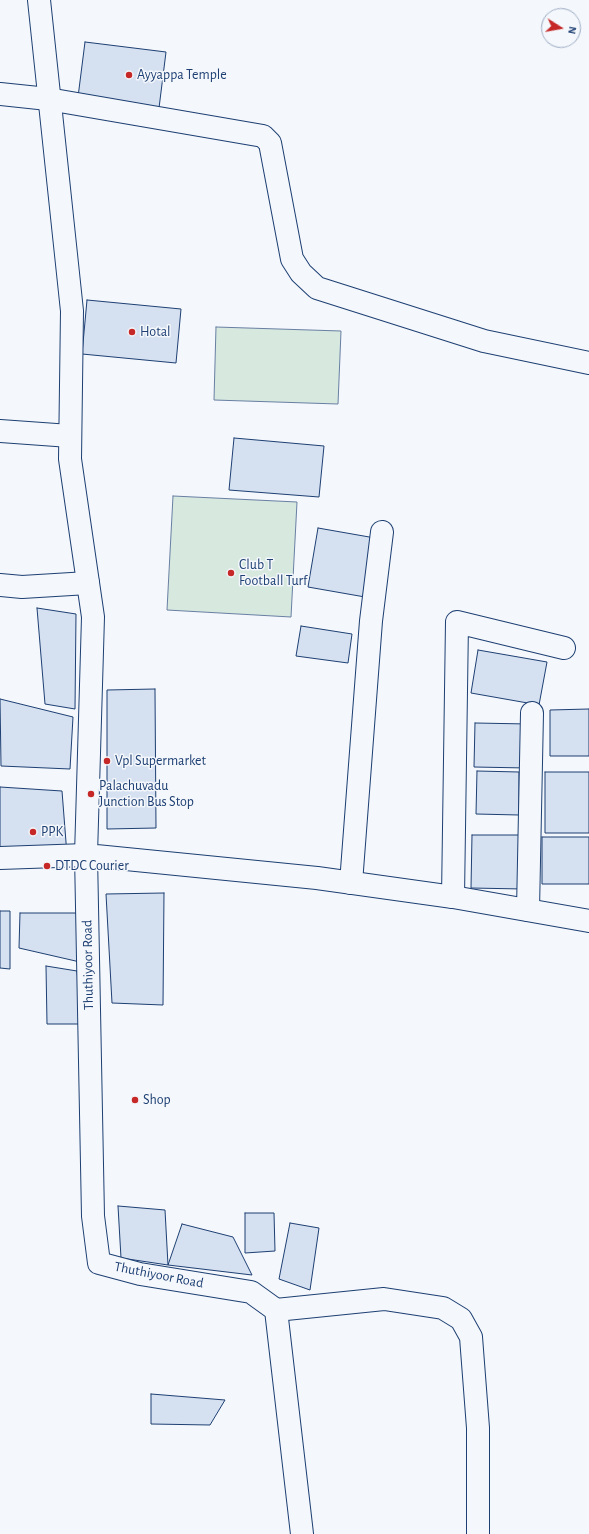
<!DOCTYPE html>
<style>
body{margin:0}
#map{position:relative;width:589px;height:1534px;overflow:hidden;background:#f4f7fb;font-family:"Alegreya Sans",sans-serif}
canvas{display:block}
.north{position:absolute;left:541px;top:8px;width:40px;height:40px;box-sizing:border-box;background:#f4f7fb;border:1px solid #9eadc5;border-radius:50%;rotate:101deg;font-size:11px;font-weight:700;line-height:16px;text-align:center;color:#1d3f73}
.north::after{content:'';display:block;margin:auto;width:14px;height:18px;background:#c62828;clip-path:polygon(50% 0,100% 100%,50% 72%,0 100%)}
</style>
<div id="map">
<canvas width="589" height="1534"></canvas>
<div class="north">N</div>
</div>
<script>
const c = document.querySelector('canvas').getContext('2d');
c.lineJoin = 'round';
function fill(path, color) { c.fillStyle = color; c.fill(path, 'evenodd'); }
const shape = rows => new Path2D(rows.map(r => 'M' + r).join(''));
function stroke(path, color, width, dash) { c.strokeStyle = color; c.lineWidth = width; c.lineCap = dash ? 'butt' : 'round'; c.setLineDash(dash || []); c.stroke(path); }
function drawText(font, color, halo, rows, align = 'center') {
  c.font = font + ' "Alegreya Sans",sans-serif'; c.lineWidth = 3; c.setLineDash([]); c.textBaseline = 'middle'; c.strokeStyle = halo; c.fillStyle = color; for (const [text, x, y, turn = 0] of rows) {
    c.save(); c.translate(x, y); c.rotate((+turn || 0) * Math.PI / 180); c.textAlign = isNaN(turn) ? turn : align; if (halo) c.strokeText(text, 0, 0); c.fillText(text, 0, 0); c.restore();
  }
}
const green = shape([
 [216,327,341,331,338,404,214,400,216,327],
 [173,496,297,502,291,617,167,610,173,496]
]);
fill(green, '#d7e8df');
stroke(green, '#687fa3', 1);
const building = shape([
 [85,42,166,52,159,108,78,97,85,42],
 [87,300,181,309,176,363,82,354,87,300],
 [234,438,324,446,319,497,229,490,234,438],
 [318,528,375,538,365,597,308,587,318,528],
 [37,608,76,614,75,709,45,704,37,608],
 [301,626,352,634,348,663,296,656,301,626],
 [478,650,547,662,539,705,471,693,478,650],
 [155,689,156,828,107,829,107,690,155,689],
 [0,699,73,717,70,769,1,766,0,699],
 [589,709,589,756,550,756,550,710,589,709],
 [475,723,528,724,527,768,474,767,475,723],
 [477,771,519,772,519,815,476,814,477,771],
 [545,772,589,772,589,833,545,833,545,772],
 [0,787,62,791,67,855,0,854,0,787],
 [472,835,524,835,523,889,471,888,472,835],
 [542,837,589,837,589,884,542,884,542,837],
 [164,893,163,1005,112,1003,106,894,164,893],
 [0,911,10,911,10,969,0,968,0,911],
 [20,913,79,913,80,962,19,948,20,913],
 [46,966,77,971,82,1024,47,1024,46,966],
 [118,1206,165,1210,168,1265,121,1258,118,1206],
 [245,1213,274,1213,275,1251,245,1253,245,1213],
 [290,1223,319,1228,310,1290,279,1279,290,1223],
 [182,1224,233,1237,252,1275,168,1265,182,1224],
 [151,1394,225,1400,210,1425,151,1424,151,1394]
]);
fill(building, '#d5e0f0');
stroke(building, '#1d3f73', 1);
const street = shape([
 [0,94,48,99,263,136,270,143,292,259,301,273,317,288,484,341,589,363],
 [0,431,70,436],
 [0,585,22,587,88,583],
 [0,858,86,855],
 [351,883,371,621,382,532],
 [453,897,457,622,564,648],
 [528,910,532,713],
 [276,1310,384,1299,443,1308,461,1319,471,1337,478,1428,478,1534]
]);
const secondary = shape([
 [39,0,72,311,70,459,93,617,86,855,93,1216,99,1263,140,1274,251,1292,276,1310,302,1534],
 [86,855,317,878,453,897,589,921]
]);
stroke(street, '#1d3f73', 24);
stroke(secondary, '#1d3f73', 24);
stroke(street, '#f4f7fb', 22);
stroke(secondary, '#f4f7fb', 22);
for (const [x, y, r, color] of [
 [129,75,4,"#c62828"],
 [132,332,4,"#c62828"],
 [231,573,4,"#c62828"],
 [107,761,4,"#c62828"],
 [91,794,4,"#c62828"],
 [33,832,4,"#c62828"],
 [47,866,4,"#c62828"],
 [135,1100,4,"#c62828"]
]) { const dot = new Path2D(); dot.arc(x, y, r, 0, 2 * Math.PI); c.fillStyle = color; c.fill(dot); stroke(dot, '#f4f7fb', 1.5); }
drawText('14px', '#1d3f73', '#f4f7fb', [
 ["Ayyappa Temple",137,75],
 ["Hotal",140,332],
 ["Club T",239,565],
 ["Football Turf",239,581],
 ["Vpl Supermarket",115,761],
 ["Palachuvadu",99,786],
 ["Junction Bus Stop",99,802],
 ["PPK",41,832],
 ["DTDC Courier",55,866],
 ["Shop",143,1100]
], 'left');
drawText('14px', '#1d3f73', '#f4f7fb', [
 ["Thuthiyoor Road",88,965,-91],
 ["Thuthiyoor Road",159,1275,11]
]);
</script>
